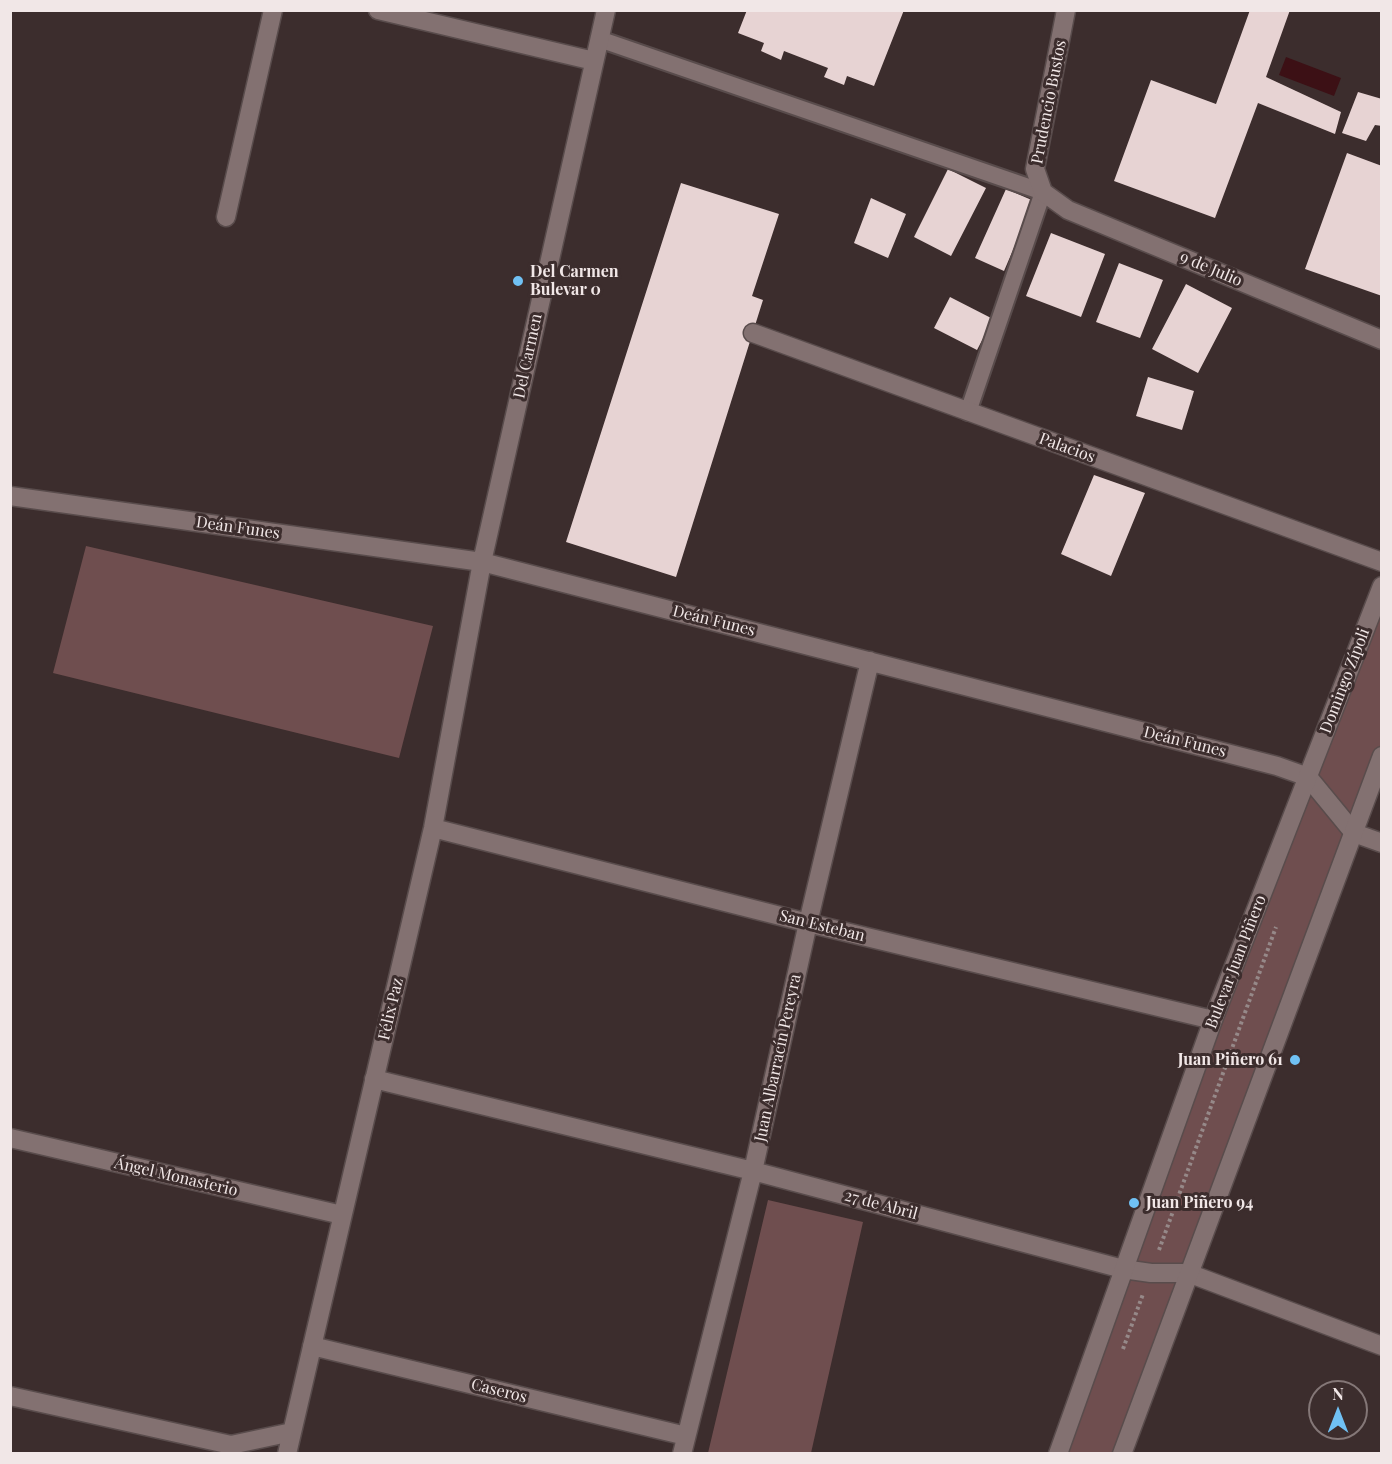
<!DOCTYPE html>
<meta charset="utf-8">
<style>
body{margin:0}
#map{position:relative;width:1392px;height:1464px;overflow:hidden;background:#3c2d2d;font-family:"Playfair Display",serif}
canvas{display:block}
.frame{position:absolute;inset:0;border:12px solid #f1e7e7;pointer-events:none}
.north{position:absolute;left:1308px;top:1380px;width:60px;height:60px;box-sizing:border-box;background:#3c2d2d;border:2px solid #847777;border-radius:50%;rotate:0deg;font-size:16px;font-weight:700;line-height:24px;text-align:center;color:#f1e7e7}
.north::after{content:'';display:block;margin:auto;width:21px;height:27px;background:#70c1f4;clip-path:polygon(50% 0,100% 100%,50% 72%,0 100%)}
</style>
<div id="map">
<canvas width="1392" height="1464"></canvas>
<div class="frame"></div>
<div class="north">N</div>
</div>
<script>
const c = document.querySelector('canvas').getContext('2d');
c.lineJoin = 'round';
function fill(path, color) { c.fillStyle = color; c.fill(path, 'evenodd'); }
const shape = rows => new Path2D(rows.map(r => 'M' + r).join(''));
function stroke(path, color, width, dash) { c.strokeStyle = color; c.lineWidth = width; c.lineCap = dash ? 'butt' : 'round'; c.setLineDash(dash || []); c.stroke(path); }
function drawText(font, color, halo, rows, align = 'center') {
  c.font = font + ' "Playfair Display",serif'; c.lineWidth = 6; c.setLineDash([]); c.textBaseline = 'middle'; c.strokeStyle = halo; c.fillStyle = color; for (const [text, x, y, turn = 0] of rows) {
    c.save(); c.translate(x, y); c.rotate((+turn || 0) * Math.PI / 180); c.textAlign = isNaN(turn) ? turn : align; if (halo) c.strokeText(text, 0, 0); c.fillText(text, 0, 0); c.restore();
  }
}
fill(shape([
 [86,546,433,626,399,758,53,673],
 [1381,586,1381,756,1122,1453,1058,1454],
 [768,1200,863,1222,811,1453,708,1453]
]), '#6f4e4f');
fill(shape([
 [1286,57,1341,78,1334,96,1279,75]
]), '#3c1015');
fill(shape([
 [747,10,904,10,874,86,847,76,844,85,824,77,828,68,784,51,781,60,761,51,764,43,738,33],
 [1250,10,1290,10,1266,77,1341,112,1335,134,1258,103,1215,218,1114,181,1151,80,1216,104],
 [1358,92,1382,99,1382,126,1375,125,1366,141,1342,133],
 [1347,153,1382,166,1382,296,1305,269],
 [948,169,986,188,951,256,914,237],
 [681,183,779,214,752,296,763,300,676,577,566,542],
 [1006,189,1034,201,1004,271,975,258],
 [871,198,906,214,888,258,854,243],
 [1051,233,1105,254,1081,317,1026,296],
 [1119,263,1163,280,1140,338,1096,322],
 [1186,284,1232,308,1198,373,1152,349],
 [950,297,993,319,977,350,934,328],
 [1148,377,1194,391,1182,430,1136,416],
 [1094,475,1145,493,1111,576,1061,554]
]), '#e7d3d3');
const lane = shape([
 [599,39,1043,192,968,412]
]);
const street = shape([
 [378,10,594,61],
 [1066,10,1035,169,1043,192,1068,210,1382,340],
 [226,217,273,10],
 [753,333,1382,562],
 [10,496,482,562,1277,766,1308,777,1354,833,1382,843],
 [433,828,808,923,1213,1020],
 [374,1079,753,1171,1123,1269,1151,1273,1188,1273,1382,1346],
 [10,1138,342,1215],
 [312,1346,686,1436],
 [10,1396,231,1445,292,1432],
 [287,1454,433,828,482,562,606,10],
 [682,1454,753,1171,808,923,870,661]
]);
const secondary = shape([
 [1058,1454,1213,1020,1382,586],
 [1122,1454,1382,756]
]);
stroke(lane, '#594c4c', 20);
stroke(street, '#594c4c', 21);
stroke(secondary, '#594c4c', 21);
stroke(shape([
 [1159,1250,1276,927],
 [1123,1349,1143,1294]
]), '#968989', 4, [3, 3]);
stroke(lane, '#837171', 16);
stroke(street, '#837171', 18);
stroke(secondary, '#837171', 18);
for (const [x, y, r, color] of [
 [518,281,6,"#70c1f4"],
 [1295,1060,6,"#70c1f4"],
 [1134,1203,6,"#70c1f4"]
]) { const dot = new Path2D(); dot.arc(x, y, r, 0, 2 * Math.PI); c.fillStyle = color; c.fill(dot); stroke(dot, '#3c2d2d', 2); }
drawText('16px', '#f1e7e7', '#3c2d2d', [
 ["Prudencio Bustos",1049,102,-79],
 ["9 de Julio",1211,269,23],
 ["Del Carmen",528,356,-78],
 ["Palacios",1067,448,20],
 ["Deán Funes",238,528,8],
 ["Deán Funes",714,621,14],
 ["Domingo Zípoli",1345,681,-69],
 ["Deán Funes",1185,742,14],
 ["San Esteban",822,926,14],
 ["Bulevar Juan Piñero",1236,962,-69],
 ["Félix Paz",391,1009,-77],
 ["Juan Albarracín Pereyra",778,1058,-78],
 ["Ángel Monasterio",176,1177,13],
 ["27 de Abril",881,1205,15],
 ["Caseros",499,1391,14]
]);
drawText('bold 16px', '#f1e7e7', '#3c2d2d', [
 ["Del Carmen",530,272],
 ["Bulevar 0",530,290],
 ["Juan Piñero 61",1283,1060,"right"],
 ["Juan Piñero 94",1146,1203]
], 'left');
</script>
